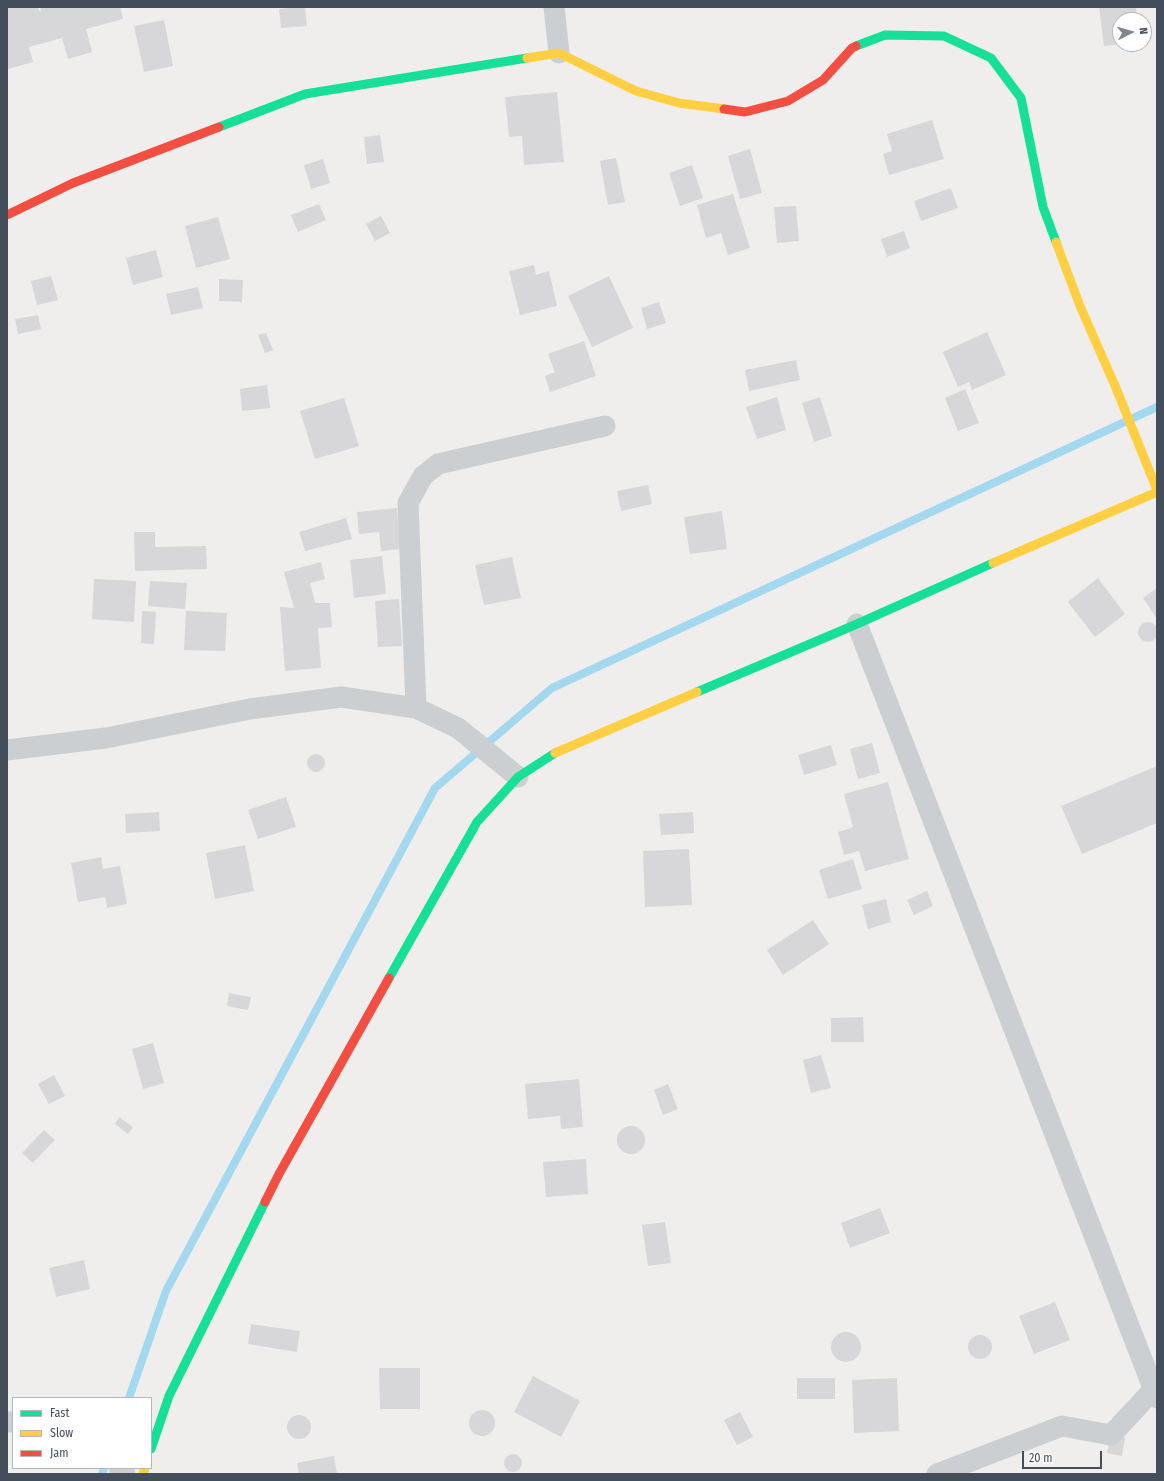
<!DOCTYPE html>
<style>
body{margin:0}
#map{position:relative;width:1164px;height:1481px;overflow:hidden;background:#efeeed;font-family:"Fira Sans Condensed",sans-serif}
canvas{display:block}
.frame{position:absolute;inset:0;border:8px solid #444e5b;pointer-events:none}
.legend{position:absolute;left:12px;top:1397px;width:140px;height:72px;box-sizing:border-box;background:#fff;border:1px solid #b4b8bd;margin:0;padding:5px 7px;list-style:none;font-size:12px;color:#444e5b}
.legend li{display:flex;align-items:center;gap:8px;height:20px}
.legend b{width:20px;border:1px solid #b4b8bd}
.north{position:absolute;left:1112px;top:12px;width:40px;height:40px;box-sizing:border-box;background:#fff;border:1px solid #b4b8bd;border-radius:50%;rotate:84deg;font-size:11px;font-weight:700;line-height:16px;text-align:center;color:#444e5b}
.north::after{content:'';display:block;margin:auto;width:14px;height:18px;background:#80868e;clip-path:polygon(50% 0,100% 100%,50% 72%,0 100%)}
.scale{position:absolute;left:1022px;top:1451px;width:80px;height:18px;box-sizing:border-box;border:2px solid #444e5b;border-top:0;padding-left:5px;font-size:12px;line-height:14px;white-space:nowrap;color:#444e5b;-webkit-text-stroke:3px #fff;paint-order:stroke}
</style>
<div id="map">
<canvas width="1164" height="1481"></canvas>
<div class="frame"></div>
<ul class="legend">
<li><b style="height:5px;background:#16e098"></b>Fast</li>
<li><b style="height:5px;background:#ffcf43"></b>Slow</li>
<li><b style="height:5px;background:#f24e42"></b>Jam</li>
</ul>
<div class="north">N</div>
<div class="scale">20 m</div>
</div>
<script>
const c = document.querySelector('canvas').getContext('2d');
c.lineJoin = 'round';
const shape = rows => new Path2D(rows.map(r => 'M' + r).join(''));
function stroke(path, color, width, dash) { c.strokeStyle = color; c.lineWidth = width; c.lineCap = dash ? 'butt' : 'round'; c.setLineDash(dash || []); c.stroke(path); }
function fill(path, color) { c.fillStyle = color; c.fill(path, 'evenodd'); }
stroke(shape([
 [129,1398,166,1291,435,788,552,688,1157,407],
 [102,1474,104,1468]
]), '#a3d8ee', 8);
fill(shape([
 [7,7,38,7,39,11,41,11,40,7,120,7,123,19,86,29,92,52,68,59,62,38,29,47,33,62,8,69,7,64],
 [301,7,305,7,307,26,281,28,279,9],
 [1099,7,1136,7,1137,20,1120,20,1120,44,1104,46],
 [164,20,173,66,144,72,134,26],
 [557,92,564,162,524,165,522,136,509,137,505,97],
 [932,120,944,159,889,175,883,154,892,151,887,134],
 [380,135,384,162,367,164,364,137],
 [750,149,762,193,740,199,728,156],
 [616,158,625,202,608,205,600,161],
 [323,159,330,183,311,189,304,165],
 [692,165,703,198,680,206,669,173],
 [951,188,958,208,921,221,914,201],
 [733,194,750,248,728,255,721,233,706,238,697,205],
 [319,204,326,220,298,232,291,215],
 [796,206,799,241,777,243,774,207],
 [381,216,390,233,375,241,366,224],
 [218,217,230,259,196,268,185,226],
 [904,231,910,248,887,257,881,239],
 [156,250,163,277,133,285,126,258],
 [534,265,536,275,549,271,557,306,520,315,509,271],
 [51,276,58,300,37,305,31,281],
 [609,276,633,328,592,347,568,296],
 [219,279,243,280,242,302,219,301],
 [198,287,203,308,171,315,166,294],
 [659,302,666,323,647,329,641,308],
 [38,315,41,329,18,334,15,319],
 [987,332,1006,375,972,390,969,382,958,387,943,352],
 [266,333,273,350,265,353,258,335],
 [584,341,596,376,550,392,545,376,555,372,548,354],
 [796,360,800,380,749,391,745,370],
 [267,385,270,408,242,411,240,389],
 [965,389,979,423,958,431,945,398],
 [777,397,786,430,757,439,746,407],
 [820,397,832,436,814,442,802,403],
 [344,398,359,446,315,459,300,411],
 [648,485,652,504,621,511,617,491],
 [397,508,401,549,381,551,379,532,359,534,357,512],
 [722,511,727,549,690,554,684,517],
 [346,518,352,539,305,551,299,532],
 [134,532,155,532,155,547,206,546,207,569,135,571],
 [382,556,386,594,354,598,350,560],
 [512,557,521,598,484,605,475,565],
 [321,562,325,579,310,583,315,603,330,603,332,627,318,628,321,668,285,671,280,607,294,608,284,572],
 [1098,578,1125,614,1095,637,1068,602],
 [94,579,136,581,134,622,92,619],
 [150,581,187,583,185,609,148,606],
 [1157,588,1157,619,1143,598],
 [399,599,402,646,378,647,375,601],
 [142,611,156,612,154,644,141,643],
 [186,611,227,613,225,651,184,650],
 '1138 632a10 10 0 1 1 20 0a10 10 0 1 1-20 0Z',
 [872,743,880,773,858,779,850,749],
 [831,745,837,765,804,775,798,755],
 '307 763a9 9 0 1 1 18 0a9 9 0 1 1-18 0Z',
 [1157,766,1157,823,1082,854,1061,806],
 [888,782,909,859,865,871,859,851,844,855,838,832,853,827,844,794],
 [286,797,296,827,258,839,248,810],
 [159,812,160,831,126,833,125,814],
 [693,812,694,833,661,835,659,814],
 [245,845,254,891,215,899,206,853],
 [689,849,692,905,645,907,643,851],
 [101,857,103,869,120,866,127,904,107,908,105,897,78,902,71,863],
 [853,859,862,889,828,899,819,870],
 [927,891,933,906,914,915,907,900],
 [886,899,891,922,868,929,862,905],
 [813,920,829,944,783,975,767,950],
 [229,993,251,997,248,1010,227,1006],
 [863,1017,864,1042,831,1042,831,1018],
 [153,1043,164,1083,143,1089,132,1049],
 [821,1055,831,1088,811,1093,803,1060],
 [54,1075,65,1096,49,1104,38,1084],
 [579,1079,583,1127,561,1129,560,1116,528,1119,525,1084],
 [668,1084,678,1109,663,1115,654,1090],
 [119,1117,133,1127,128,1134,115,1124],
 '617 1140a14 14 0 1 1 28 0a14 14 0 1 1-28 0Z',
 [44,1130,55,1140,33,1163,22,1153],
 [586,1159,588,1194,546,1197,543,1162],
 [880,1208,890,1233,850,1248,841,1223],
 [665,1222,671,1263,648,1266,642,1225],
 [84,1260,90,1289,56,1297,49,1268],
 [1055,1302,1070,1340,1034,1354,1019,1316],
 [251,1324,300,1331,297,1352,248,1344],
 '831 1347a15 15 0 1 1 30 0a15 15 0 1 1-30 0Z',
 '968 1347a12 12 0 1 1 24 0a12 12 0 1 1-24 0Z',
 [379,1368,420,1368,420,1409,380,1409],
 [533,1376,580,1401,561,1437,514,1412],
 [797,1378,835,1378,835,1399,797,1399],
 [897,1378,899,1431,854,1433,852,1380],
 '469 1423a13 13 0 1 1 26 0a13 13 0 1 1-26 0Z',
 [740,1412,753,1437,737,1445,724,1420],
 '287 1427a12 12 0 1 1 24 0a12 12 0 1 1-24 0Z',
 [1111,1435,1125,1438,1122,1456,1107,1453],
 '504 1463a9 9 0 1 1 18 0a9 9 0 1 1-18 0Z',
 [334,1456,337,1474,299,1474,297,1463]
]), '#d7d7d9');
stroke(shape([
 [554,7,559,53],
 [857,624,1157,1398],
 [416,708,408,503,423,476,438,464,605,426],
 [7,750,106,738,250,709,341,697,416,708,458,728,518,777],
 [7,1422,13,1422],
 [119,1468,125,1474],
 [937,1474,1062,1426,1111,1435,1154,1389,1157,1388]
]), '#cccfd1', 21);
stroke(shape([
 [856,46,885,35,944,36,991,58,1021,98,1043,207,1056,242],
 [219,127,305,94,527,58],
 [697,692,857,624,993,563],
 [389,978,477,822,518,777,555,753],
 [151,1449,169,1396,265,1202]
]), '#16e098', 9);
stroke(shape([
 [527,58,559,53,636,91,679,103,724,109],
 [1056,242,1080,306,1116,388,1157,490],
 [993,563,1157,492],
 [555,753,697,692],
 [143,1474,145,1468]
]), '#ffcf43', 9);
stroke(shape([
 [724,109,745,112,788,101,823,80,852,48,856,46],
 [7,215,73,183,219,127],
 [265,1202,279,1174,389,978]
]), '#f24e42', 9);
</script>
